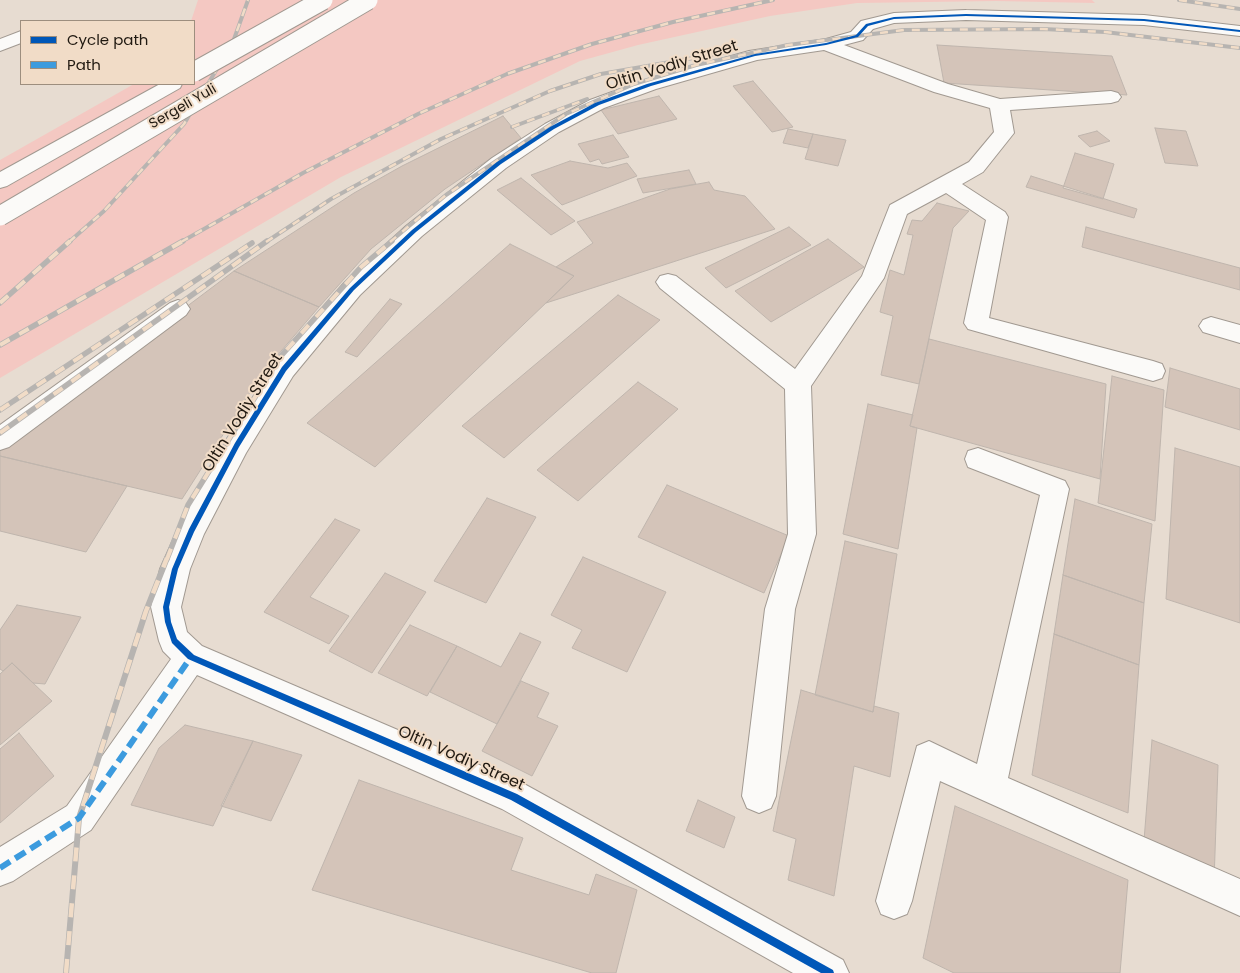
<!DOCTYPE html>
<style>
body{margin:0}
#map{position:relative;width:1240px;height:973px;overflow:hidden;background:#e7dcd1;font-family:Poppins,sans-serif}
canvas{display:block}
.legend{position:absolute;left:20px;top:20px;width:175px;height:65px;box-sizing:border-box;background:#f1dcc7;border:1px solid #9d8e7e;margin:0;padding:6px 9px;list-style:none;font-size:15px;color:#201911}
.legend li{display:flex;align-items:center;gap:10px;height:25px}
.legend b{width:25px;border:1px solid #9d8e7e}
</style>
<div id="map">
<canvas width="1240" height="973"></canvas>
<ul class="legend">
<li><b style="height:6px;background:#0057b8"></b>Cycle path</li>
<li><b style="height:6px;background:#3c9bde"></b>Path</li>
</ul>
</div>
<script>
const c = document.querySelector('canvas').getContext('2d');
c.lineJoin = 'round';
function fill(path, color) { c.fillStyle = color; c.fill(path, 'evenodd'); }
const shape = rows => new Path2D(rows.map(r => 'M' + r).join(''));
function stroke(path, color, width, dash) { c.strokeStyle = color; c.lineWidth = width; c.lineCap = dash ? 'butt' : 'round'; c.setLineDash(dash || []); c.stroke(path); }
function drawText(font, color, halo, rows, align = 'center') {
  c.font = font + ' Poppins,sans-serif'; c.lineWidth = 4; c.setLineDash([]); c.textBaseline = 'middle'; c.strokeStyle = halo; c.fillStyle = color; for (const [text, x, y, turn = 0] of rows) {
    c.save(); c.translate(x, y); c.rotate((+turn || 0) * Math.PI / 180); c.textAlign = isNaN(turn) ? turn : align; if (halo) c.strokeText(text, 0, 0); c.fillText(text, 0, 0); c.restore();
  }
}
fill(shape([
 [198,0,1092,0,1095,3,996,1,857,3,770,16,638,45,580,61,341,177,0,378,0,160,134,84,194,84,194,21,191,21]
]), '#f4c8c2');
const building = shape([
 [937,45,1112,56,1127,95,944,83,937,45],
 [753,81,793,127,772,132,733,86,753,81],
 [659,96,677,119,618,134,601,110,659,96],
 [503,116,521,138,445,189,371,249,319,307,234,271,354,193,402,166,503,116],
 [1155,128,1186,131,1198,166,1165,163,1155,128],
 [788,129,813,134,808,148,783,143,788,129],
 [1097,131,1110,141,1090,147,1078,136,1097,131],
 [813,134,846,140,838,166,805,159,813,134],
 [613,135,629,157,602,164,599,159,590,162,578,144,613,135],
 [1075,153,1114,164,1103,199,1063,188,1075,153],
 [570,161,608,168,627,163,637,176,562,205,531,175,570,161],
 [689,170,696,184,643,193,637,179,689,170],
 [1031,176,1137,209,1134,218,1026,187,1031,176],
 [521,178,575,221,551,235,497,190,521,178],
 [709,182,714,190,745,196,775,229,546,303,574,276,556,267,593,243,577,222,670,189,709,182],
 [937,203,969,211,953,228,919,384,881,375,893,316,880,312,890,270,904,275,913,235,907,234,912,220,922,221,937,203],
 [789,227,811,245,726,288,705,268,789,227],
 [1086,227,1240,268,1240,290,1082,247,1086,227],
 [828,239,864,267,771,322,735,291,828,239],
 [510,244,574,276,375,467,307,423,510,244],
 [234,271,319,307,263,372,182,499,0,456,0,447,234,271],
 [618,295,660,320,504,458,462,426,618,295],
 [390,299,402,304,357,357,345,352,390,299],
 [929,339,1106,384,1100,479,910,426,929,339],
 [1170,368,1240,389,1240,430,1165,407,1170,368],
 [1112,376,1164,390,1155,521,1098,503,1112,376],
 [638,382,678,409,578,501,537,470,638,382],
 [868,404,913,415,910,426,917,428,898,549,843,534,868,404],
 [1175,448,1240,467,1240,623,1166,599,1175,448],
 [0,456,127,486,86,552,0,531,0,456],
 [667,485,789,536,764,593,638,537,667,485],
 [487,498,536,517,486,603,434,581,487,498],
 [1075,499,1152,524,1144,603,1063,575,1075,499],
 [335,519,360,530,310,597,349,616,329,644,264,612,335,519],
 [845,541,897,554,873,712,815,695,845,541],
 [583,557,666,592,627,672,572,648,582,630,551,615,583,557],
 [385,573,426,592,372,673,329,651,385,573],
 [1063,575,1144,603,1139,665,1054,634,1063,575],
 [17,605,81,617,45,684,33,683,12,663,3,671,0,669,0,630,17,605],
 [410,625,457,646,427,696,378,673,410,625],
 [520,633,541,642,497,724,430,692,457,646,501,667,520,633],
 [1054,634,1139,665,1128,813,1032,775,1054,634],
 [12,663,52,701,0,745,0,674,12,663],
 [521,681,549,693,537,717,558,726,532,776,482,751,521,681],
 [801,690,873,712,874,706,899,713,890,777,854,766,834,896,788,880,796,839,773,831,801,690],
 [185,725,253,741,213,826,131,805,159,748,185,725],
 [19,733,54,776,0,823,0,749,19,733],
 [1152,740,1218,765,1214,882,1143,853,1152,740],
 [253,741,302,755,271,821,221,806,253,741],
 [359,780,523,838,511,870,589,895,596,874,637,890,616,973,592,973,312,890,359,780],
 [698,800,735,817,724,848,686,831,698,800],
 [955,806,1128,880,1120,973,954,973,923,958,955,806]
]);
fill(building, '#d4c4b9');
stroke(building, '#bfb5ad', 1);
const minor = shape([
 [966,10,1144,15,1240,26,1240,36,1144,25,966,20,894,23,873,29,863,40,844,45,948,84,1000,99,1111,91,1118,93,1121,97,1118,101,1111,103,1010,110,1014,133,983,172,962,184,1005,212,1008,217,989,318,1153,361,1162,364,1165,371,1162,378,1153,381,968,329,964,323,986,220,946,193,907,214,884,278,811,386,816,534,795,609,776,796,771,808,759,813,747,808,742,796,765,609,788,534,785,389,660,288,656,282,660,276,668,274,676,276,795,369,862,276,890,205,969,162,994,132,990,108,934,92,824,50,757,60,656,89,604,108,559,132,506,168,422,236,360,295,293,376,246,453,204,534,190,569,181,607,187,632,202,646,526,785,843,960,849,973,793,973,502,809,197,675,91,830,13,881,0,886,0,847,67,806,171,659,163,651,159,641,151,607,160,569,181,522,228,437,275,362,344,283,406,226,492,158,545,124,590,100,642,81,749,51,826,39,851,32,861,21,894,13,966,10],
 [21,31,21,43,0,51,0,39,21,31],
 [178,300,186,303,190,309,186,315,9,447,0,450,0,425,170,303,178,300],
 [1211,317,1240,325,1240,343,1203,332,1199,326,1203,320,1211,317],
 [978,448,1065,481,1069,489,1008,778,1240,879,1240,916,940,781,912,901,907,914,894,919,881,914,876,901,917,746,929,741,977,764,1040,495,968,467,965,459,968,451,978,448]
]);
const major = shape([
 [160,84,182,84,180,88,7,186,0,188,0,172,160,84]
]);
stroke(minor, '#a19991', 2);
stroke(major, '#a19991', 2);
fill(minor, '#fbfaf8');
fill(major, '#fbfaf8');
const railFar2 = shape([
 [1179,0,1240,9],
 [512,127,587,99],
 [69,242,104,211,184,124,233,42,248,0],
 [181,242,303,173,418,114,507,74,592,44,673,22,773,0],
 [266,242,331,199,441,139,550,91,601,74,728,52],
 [390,242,446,195,566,114,634,84,696,65,788,45,904,30,1043,29,1105,32,1240,48]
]);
const railFar1 = shape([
 [0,303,70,241],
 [0,345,183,241],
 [0,410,252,243],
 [0,433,267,241],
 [167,559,188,505,280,357,361,267,392,241]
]);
const rail = shape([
 [66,973,79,818,146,611,167,558]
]);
stroke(railFar2, '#b7b4b1', 4);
stroke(railFar1, '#b7b4b1', 5.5);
stroke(rail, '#b7b4b1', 6);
stroke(railFar2, '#f1dcc7', 2.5, [8]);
stroke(railFar1, '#f1dcc7', 4, [11]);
stroke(rail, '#f1dcc7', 4.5, [14]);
const majorBridge = shape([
 [194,72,323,0],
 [0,216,368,0]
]);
stroke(majorBridge, '#a19991', 21, []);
stroke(majorBridge, '#fbfaf8', 19);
stroke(shape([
 [0,868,79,818,191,657]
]), '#3c9bde', 6, [12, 6]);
fill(shape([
 [966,14,1144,19,1240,30,1240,32,1144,21,966,16,894,19,868,26,858,37,826,45,755,56,651,86,599,105,554,129,501,164,416,232,354,290,286,371,239,447,194,532,178,569,169,607,171,622,177,639,194,655,517,794,833,970,834,973,821,973,511,800,188,659,172,643,165,622,163,607,172,569,189,529,235,443,282,367,350,288,412,230,497,162,550,127,595,103,647,84,755,54,826,43,856,35,866,24,894,17,966,14]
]), '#0057b8');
drawText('14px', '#201911', '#f1dcc7', [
 ["Sergeli Yuli",183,107,-30]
]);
drawText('16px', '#201911', '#f1dcc7', [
 ["Oltin Vodiy Street",672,66,-17],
 ["Oltin Vodiy Street",243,413,-58],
 ["Oltin Vodiy Street",461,759,24]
]);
</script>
